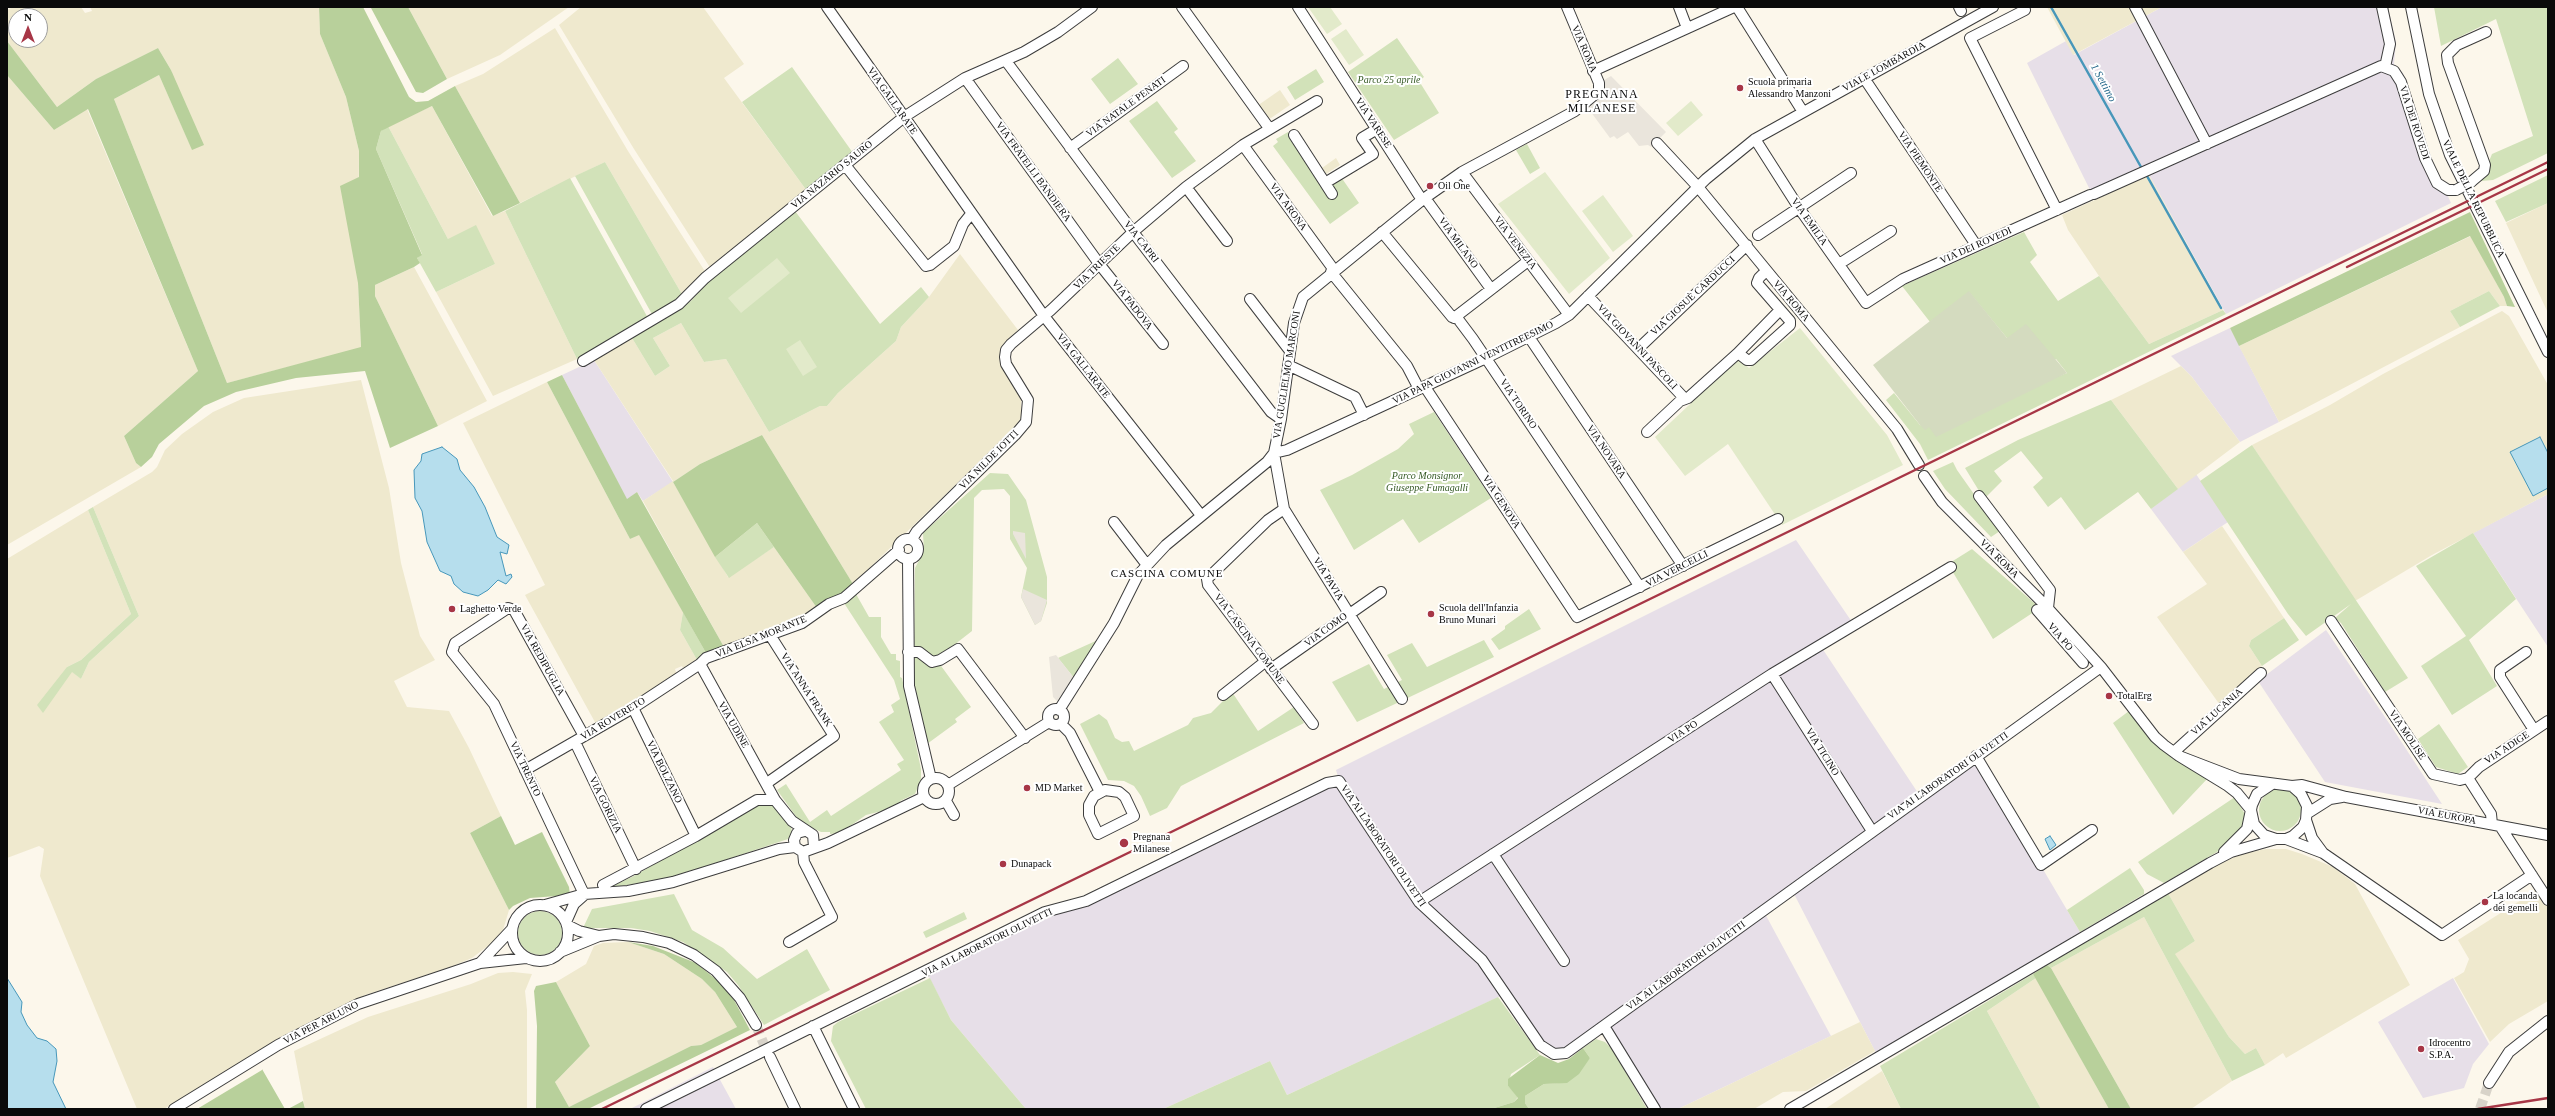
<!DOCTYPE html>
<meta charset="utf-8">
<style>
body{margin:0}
#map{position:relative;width:2555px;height:1116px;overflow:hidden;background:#fcf7eb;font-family:Georgia,serif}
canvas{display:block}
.frame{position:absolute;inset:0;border:8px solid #0a0a0a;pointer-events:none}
.north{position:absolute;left:8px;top:8px;width:40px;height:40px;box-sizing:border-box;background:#fff;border:1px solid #9d9d9d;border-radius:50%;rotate:0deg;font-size:11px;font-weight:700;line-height:16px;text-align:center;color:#0a0a0a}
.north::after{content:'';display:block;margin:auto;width:14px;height:18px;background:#a73646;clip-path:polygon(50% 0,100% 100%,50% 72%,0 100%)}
</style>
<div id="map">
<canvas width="2555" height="1116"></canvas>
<div class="frame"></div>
<div class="north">N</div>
</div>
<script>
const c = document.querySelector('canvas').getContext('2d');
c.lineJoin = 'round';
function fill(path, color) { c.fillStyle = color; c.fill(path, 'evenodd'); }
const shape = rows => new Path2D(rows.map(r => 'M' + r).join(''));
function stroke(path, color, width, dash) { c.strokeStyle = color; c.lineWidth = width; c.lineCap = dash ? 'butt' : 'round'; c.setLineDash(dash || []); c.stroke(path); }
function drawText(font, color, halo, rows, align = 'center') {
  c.font = font + ' Georgia,serif'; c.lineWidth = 4; c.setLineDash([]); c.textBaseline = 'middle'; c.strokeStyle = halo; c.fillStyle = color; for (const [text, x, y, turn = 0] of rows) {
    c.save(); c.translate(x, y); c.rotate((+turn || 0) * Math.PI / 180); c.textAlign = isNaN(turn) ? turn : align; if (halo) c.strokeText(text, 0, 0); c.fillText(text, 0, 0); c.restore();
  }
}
fill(shape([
 [2162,7,2388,7,2396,42,2394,64,2403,73,2429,155,2451,203,2226,314,2149,175,2095,200,2027,63,2066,41,2074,55],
 [2230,328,2279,422,2240,442,2192,377,2171,356],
 [594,360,673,482,643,501,637,492,627,500,562,375],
 [2196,474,2228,522,2183,552,2151,509],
 [2548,494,2548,647,2473,533],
 [1796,540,1852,622,1820,645,1920,796,1976,756,2083,937,1878,1057,1792,890,1763,910,1831,1036,1678,1109,1655,1109,1604,1027,1571,1050,1551,1053,1505,994,1287,1095,1270,1061,1163,1109,1026,1109,951,1020,926,971,1045,912,1086,901,1339,780,1336,770],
 [2326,630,2391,726,2442,804,2325,782,2258,681],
 [2453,978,2489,1044,2473,1064,2464,1088,2423,1098,2378,1022],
 [713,1067,736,1109,630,1109]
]), '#e7dfe8');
fill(shape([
 [13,7,81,7,85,13,92,11,90,7,319,7,320,34,346,97,359,151,358,283,361,348,227,383,114,99,159,75,192,149,171,70,158,48,96,79,57,107,7,41,7,10],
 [16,16,40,16,40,40,16,40],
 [408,7,569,7,500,55,447,79],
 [581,7,703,7,744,64,724,78,807,191,711,269,634,149,559,25],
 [2047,7,2162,7,2073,55],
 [555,28,628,151,706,273,683,296,605,162,520,203,455,86,483,74],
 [7,75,54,130,87,109,198,371,124,436,136,463,141,467,7,545],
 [1280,90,1290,105,1271,118,1265,117,1257,106],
 [432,106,492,216,505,211,577,359,493,396,436,292,495,264,448,239,388,126],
 [1336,158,1340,165,1326,174,1322,168],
 [2149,175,2223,310,2149,344,2099,276,2068,230,2062,215],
 [2548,203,2548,313,2506,223],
 [2471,236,2504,297,2507,306,2500,306,2489,291,2450,311,2460,327,2279,422,2239,346],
 [960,254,1018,330,1003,345,1000,354,1001,364,1019,392,1021,400,1021,418,1016,426,853,584,762,435,700,464,673,482,728,577,774,547,817,608,800,619,724,647,643,501,673,481,594,360,632,338,655,376,670,366,653,338,681,323,704,362,726,359,769,432,820,406,827,406,838,393,896,341,901,327,929,297],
 [414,267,487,401,438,426,375,296,375,285],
 [2502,311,2509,316,2548,385,2548,494,2432,555,2355,601,2252,445,2330,405,2383,374],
 [2181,366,2192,377,2240,442,2178,489,2111,400],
 [361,380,389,488,401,563,420,636,435,660,394,681,407,707,449,711,469,748,501,816,470,833,509,910,503,930,497,939,472,958,448,968,365,995,282,1037,164,1109,137,1109,40,876,44,849,39,846,7,858,7,559,88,510,131,614,81,660,67,667,81,679,89,662,139,616,93,507,152,472,157,467,165,450,182,434,213,412,244,398],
 [547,382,630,539,639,534,683,612,680,630,697,660,683,668,682,666,675,669,677,675,640,700,596,724,525,595,545,585,463,423],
 [2222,526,2284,618,2251,640,2249,646,2262,666,2220,705,2157,617,2207,584,2183,552],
 [2266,849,2286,849,2302,854,2333,867,2355,884,2410,985,2286,1058,2283,1053,2265,1065,2256,1048,2245,1054,2229,1037,2174,954,2195,941,2168,893,2213,867,2241,854],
 [2537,890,2548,908,2548,1001,2509,1024,2490,1042,2454,978,2464,972,2469,959,2458,940],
 [2144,917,2232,1081,2191,1109,2131,1109,2051,968],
 [628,942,664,954,702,979,715,992,737,1027,701,1045,691,1046,569,1107,555,1082,590,1046,556,982,586,964,594,946,603,943],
 [513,972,532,974,525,991,527,1010,527,1109,305,1109,294,1051,368,1017,471,984,498,973],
 [2036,978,2109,1109,2041,1109,1987,1011],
 [1860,1022,1875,1051,1806,1091,1783,1092,1754,1109,1678,1109],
 [1882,1071,1901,1109,1825,1109]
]), '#efe9ce');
fill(shape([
 [2434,7,2548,7,2548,153,2493,180,2481,181,2492,154,2533,136,2496,19,2441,46],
 [1397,38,1424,77,1419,81,1439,113,1394,140,1348,72],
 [1118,58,1138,84,1110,104,1091,79],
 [792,67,853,153,807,191,742,102],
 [1316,69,1324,82,1295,100,1287,87],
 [1157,101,1178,129,1174,132,1196,161,1172,178,1129,121],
 [388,126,448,239,476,225,495,264,436,292,417,258,422,254,376,149,381,131],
 [1288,132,1331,197,1329,184,1341,177,1359,203,1330,224,1273,146,1278,142,1276,139],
 [1527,144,1540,168,1530,174,1516,150],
 [605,162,683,296,653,316,575,176],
 [2548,175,2548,203,2506,222,2495,201],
 [570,178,648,318,577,359,505,211],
 [795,211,880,324,921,287,929,297,901,327,896,341,838,393,827,406,820,406,769,432,726,359,704,362,681,323,653,338,670,366,655,376,632,338,691,301,708,281],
 [2024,232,2037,255,2030,262,2058,301,2099,276,2149,344,2223,310,2226,314,1928,460,1920,444,1886,400,1894,393,1920,425,1929,427,2067,373,2056,359,2054,360,2007,338,1969,292,1930,322,1902,286],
 [2489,291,2500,306,2460,327,2450,311],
 [2111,400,2178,489,2151,509,2138,492,2085,530,2061,497,2048,507,2033,487,2043,478,2021,451,1994,471,2002,481,1984,499,1965,468,2018,440],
 [1434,412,1491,498,1419,543,1403,519,1354,550,1320,490,1352,475,1398,449,1414,434,1409,424],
 [2252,445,2408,678,2385,692,2341,623,2335,618,2351,604,2306,636,2288,614,2200,481],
 [1953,462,1957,470,2000,531,1991,537,1945,489,1933,471],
 [990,473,1008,474,1026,500,1047,577,1047,603,1041,621,1035,625,1021,597,1027,568,1010,539,1010,496,1004,489,982,490,974,498,972,631,936,659,971,707,955,719,957,722,927,744,914,684,915,568,924,551,923,533],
 [93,507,139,616,89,662,81,679,72,672,43,713,37,705,67,667,81,660,131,614,88,510],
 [757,523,774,547,729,578,715,557],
 [2473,533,2516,599,2469,640,2497,686,2452,715,2421,666,2466,636,2416,566],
 [1972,549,2040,608,1993,639,1948,564],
 [856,594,869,617,881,617,881,637,891,654,896,654,896,660,900,661,900,677,902,678,921,769,921,779,915,794,900,801,901,803,886,810,866,815,840,833,830,834,830,832,821,832,800,822,777,790,786,784,810,822,827,810,831,816,901,770,897,764,904,760,879,722,894,712,891,705,900,699,894,680,844,603],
 [1529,609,1541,629,1499,650,1491,639,1505,629,1505,626],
 [683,612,706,653,697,660,680,630],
 [2284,618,2299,640,2262,666,2249,646,2251,640],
 [1100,639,1074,678,1058,658],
 [1484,640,1494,657,1357,722,1332,682,1369,664,1384,689,1402,680,1387,655,1412,643,1427,667],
 [1232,692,1258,731,1294,707,1304,723,1181,786,1167,808,1150,816,1141,796,1134,786,1124,781,1108,780,1080,724,1099,714,1107,720,1115,738,1122,742,1129,741,1134,751,1188,725,1193,718,1211,713],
 [2129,711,2158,747,2208,778,2173,815,2113,723],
 [2439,724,2468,767,2458,774,2436,767,2418,739],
 '2259 810a21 21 0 1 1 42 0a21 21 0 1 1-42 0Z',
 [2235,797,2246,816,2242,830,2217,852,2164,883,2147,874,2138,862],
 [761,804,775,804,791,826,792,833,788,839,671,878,608,888,632,877],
 [2130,868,2144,890,2144,894,2080,932,2067,910],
 [2168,893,2195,941,2175,954,2229,1037,2245,1054,2256,1048,2265,1065,2232,1081,2144,917,2051,968,2047,965],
 [674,894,692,930,723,948,757,979,807,949,830,990,764,1025,738,985,727,972,683,942,650,931,631,928,583,928,592,909],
 '518 933a22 22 0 1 1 44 0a22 22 0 1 1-44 0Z',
 [964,912,967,919,926,938,923,932],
 [2033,974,2036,978,1987,1011,2041,1109,1901,1109,1880,1066],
 [930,978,951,1020,1026,1109,866,1109,831,1041,833,1026,838,1022],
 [1498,997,1540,1055,1511,1074,1508,1086,1518,1097,1514,1102,1491,1109,1163,1109,1270,1061,1287,1095],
 [1596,1039,1605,1042,1612,1049,1647,1109,1529,1109,1525,1103,1525,1096,1544,1084,1559,1083,1590,1058,1583,1048]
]), '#d2e2b9');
fill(shape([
 [319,7,363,7,409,97,416,102,428,101,455,86,520,203,493,216,432,106,381,131,376,149,422,255,417,258,420,263,414,267,375,285,375,296,438,426,390,448,365,371,296,378,236,392,204,406,159,444,152,457,141,467,136,463,124,436,198,371,88,109,54,130,7,75,7,41,57,107,96,79,158,48,171,70,204,145,192,150,159,75,114,99,227,383,361,347,358,283,340,186,359,177,359,151,346,97,320,34],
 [365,7,408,7,447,79,423,93,416,92,371,8],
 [2470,212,2515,307,2507,306,2504,297,2470,236,2239,346,2230,328],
 [562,375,627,499,637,492,724,647,706,653,639,535,630,539,547,382],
 [762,435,853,584,843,593,817,608,757,523,715,557,673,482,700,464],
 [501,816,515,845,542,832,569,887,570,895,530,898,513,906,509,910,470,833],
 [628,942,653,946,696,963,718,981,734,1000,750,1030,588,1109,536,1109,537,1026,534,991,536,986,556,982,590,1046,555,1082,569,1107,691,1046,701,1045,737,1027,715,992,702,979,664,954],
 [2047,965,2051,968,2131,1109,2109,1109,2033,974],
 [1583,1048,1590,1058,1579,1074,1567,1083,1544,1084,1525,1096,1525,1103,1529,1109,1491,1109,1514,1102,1518,1098,1508,1086,1508,1079,1540,1055,1558,1063,1569,1059],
 [262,1069,285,1109,197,1109,262,1070],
 [303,1101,305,1109,288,1109]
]), '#b8d09b');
fill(shape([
 [1969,291,2007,338,2026,324,2067,373,1936,437,1929,427,1925,430,1920,425,1873,365]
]), '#d4dbbf');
fill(shape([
 [1308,7,1330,7,1342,24,1327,34],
 [1346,29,1364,55,1349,65,1331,39],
 [1691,101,1703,115,1678,136,1666,123],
 [1545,172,1610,258,1569,294,1498,204],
 [1603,195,1633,236,1613,252,1582,211],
 [777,258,790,273,741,313,728,298],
 [1800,328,1887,435,1903,465,1782,525,1728,444,1685,476,1655,437,1738,359,1749,368],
 [800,340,817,367,803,376,786,349]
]), '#e2eaca');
fill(shape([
 [1611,76,1666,132,1651,147,1648,145,1639,146,1628,132,1617,139,1614,136,1610,138,1585,104,1599,83],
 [1013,531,1025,533,1026,559,1013,534],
 [1023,589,1047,600,1041,621,1035,625,1021,597],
 [1056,655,1074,678,1057,701,1053,697,1049,657]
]), '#eae5dc');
const water = shape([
 [2540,437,2548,453,2548,488,2533,496,2510,452,2540,437],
 [442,447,457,459,460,470,474,487,485,507,497,537,509,545,507,554,500,552,506,576,511,574,512,577,506,584,498,580,488,590,478,596,463,592,454,584,451,576,440,571,427,542,422,511,415,498,414,470,421,461,422,454,442,447],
 [2050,836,2056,845,2050,850,2045,839,2050,836],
 [7,978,22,1002,21,1012,27,1025,37,1038,47,1041,56,1049,57,1061,53,1082,66,1109,7,1109,7,978]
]);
fill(water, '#b6deed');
stroke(water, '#4797ba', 1);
stroke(shape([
 [2051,7,2141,167],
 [2147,176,2221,308]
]), '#4797ba', 2.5);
stroke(shape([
 [756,1025,769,1057],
 [2480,1109,2489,1083]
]), '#d8d3c9', 10, [10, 5]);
const minor = shape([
 [827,7,1044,316,1200,514],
 [1182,7,1269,128],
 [1298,7,1422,200],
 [1679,7,1687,28],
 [1737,7,1803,112],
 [1959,7,1961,11],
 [2135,7,2207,144],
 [2382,7,2390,44,2385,67],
 [2411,7,2429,94,2450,155,2548,352],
 [2025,10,1970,38,2057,210],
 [1006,61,1133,232,1271,412,1281,419],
 [1593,71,1734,7],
 [965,78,1100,265,1163,344],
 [1864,78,1976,245],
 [1294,135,1325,183,1373,154,1362,138,1377,129],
 [1755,139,1799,208,1866,303,1903,279,2090,195],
 [1657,143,1698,187,1897,429,1919,465],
 [1243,145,1334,270],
 [1070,148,1183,66],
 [845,165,926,266,930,265,954,246,963,224,971,214],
 [1462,172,1569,315],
 [2471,182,2484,171,2485,165,2448,63,2447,55,2457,45,2486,32],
 [1325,183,1332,194],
 [1186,187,1227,241],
 [2094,194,2381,66,2394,71,2401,82,2425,158,2437,183,2448,190,2456,190],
 [1425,198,1491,289],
 [1382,232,1452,317,1458,319,1473,339,1640,587],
 [1758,235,1851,173],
 [1839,264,1891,231],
 [1766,271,1759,278,1757,283,1790,321,1790,325,1751,360,1747,360,1738,353,1780,310],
 [1331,272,1407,366,1419,389],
 [1588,296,1685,399],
 [1250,299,1290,351],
 [1454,318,1528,261],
 [1529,337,1683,566],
 [1639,348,1747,245],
 [583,361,679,304,705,278,904,117,965,78,1024,52,1058,32,1092,7],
 [1288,365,1355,397,1364,415],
 [1425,387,1577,617,1778,519],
 [1647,432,1680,401,1688,398,1738,353],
 [1274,453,1287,450,1486,358,1556,323,1569,315,1706,179,1755,139,1993,7],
 [1274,453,1284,509,1402,699],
 [1924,476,1942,502,2044,604,2101,667,2155,737,2164,745,2179,756,2228,786,2237,793,2251,810,2254,824,2264,835,2276,839,2286,839,2293,836,2303,827,2306,820,2307,806,2301,794,2292,786,2239,779,2179,756],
 [1979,496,2050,590,2048,608],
 [1284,509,1268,520,1207,579,1208,585,1313,724],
 [1114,522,1147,565],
 [912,539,917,531,1015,435,1026,422,1028,400,1006,364,1005,357,1006,350,1011,344,1051,310,1133,232,1186,187,1243,145,1317,101],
 '898 549a10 10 0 1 1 20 0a10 10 0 1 1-20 0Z',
 [908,559,909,686,931,779],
 [2037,610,2083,663],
 [2331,621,2433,774,2460,780,2468,778],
 [908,652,919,652,932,662,940,660,958,649,1025,738],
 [2526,652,2500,670,2500,677,2534,730],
 [1271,669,1381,592],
 [1772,674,1872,831],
 [1223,695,1266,661],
 [633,708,696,836],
 '1048 717a8 8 0 1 1 16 0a8 8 0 1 1-16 0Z',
 [1059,710,1114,623,1138,575,1166,545,1267,462,1274,453,1281,419,1294,323,1303,297,1422,200,1462,172,1575,111,1599,91,1599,83,1567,7],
 [1061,724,1070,733,1100,792],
 [584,736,514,610,508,608,455,643,452,652,494,704,584,894],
 [575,742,636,869],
 [2174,752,2261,673],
 [1976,756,2041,865,2092,830],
 [525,770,633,708,700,664],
 '923 791a13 13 0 1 1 26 0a13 13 0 1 1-26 0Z',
 [2468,778,2479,767,2548,721],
 [2468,778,2491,814,2492,824],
 [767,783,834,736,770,635],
 [948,785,1049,722],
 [2292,786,2302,785,2346,797,2548,835],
 [1105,790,1119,792,1125,797,1134,816,1098,834,1089,815,1089,805,1094,796,1105,790],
 [946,801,954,815],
 [2308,813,2330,799,2342,797],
 [2306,820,2312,838,2323,853],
 [2500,826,2548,900],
 [805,831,797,833,794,840,795,847,803,852,828,843,924,797],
 [2286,839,2323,853,2442,935,2532,875],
 [814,847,813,835,792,821,775,800,700,664,706,658,802,623,829,604,844,598,899,550],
 [2224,852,2247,829,2252,805,2257,794,2272,784],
 [1493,854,1564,961],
 [603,885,696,836,757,800,775,800],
 [1419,902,1772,674,1951,567],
 '512 933a28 28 0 1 1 56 0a28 28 0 1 1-56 0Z',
 [545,905,584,894,628,891,673,882,779,849,795,847],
 [566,922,574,904,583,896],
 [567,925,579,931,599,936],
 [789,942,832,917,804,862,803,852],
 [560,952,599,936,614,934,643,937,669,943,694,955,716,971,740,998,756,1025],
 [480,963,512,929],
 [813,1026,854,1109],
 [1604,1026,1655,1109],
 [770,1057,795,1109],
 [2489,1083,2509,1052,2548,1021],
 [174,1109,278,1045,358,1004,480,963,526,958],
 [646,1109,1045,912,1086,901,1327,783,1339,781,1419,902,1482,960,1540,1045,1554,1054,1566,1053,2101,667],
 [1790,1109,2210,863,2231,852,2276,839]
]);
stroke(minor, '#3d3d3d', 12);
stroke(minor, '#fff', 10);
stroke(shape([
 [2347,267,2548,169],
 [602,1109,2548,162],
 [2478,1109,2548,1098]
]), '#a73646', 2.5);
const minorBridge = shape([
 [2456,190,2471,182]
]);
stroke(minorBridge, '#3d3d3d', 12, []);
stroke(minorBridge, '#fff', 10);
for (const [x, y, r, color] of [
 [1740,88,4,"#a73646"],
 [1430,186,4,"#a73646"],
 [452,609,4,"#a73646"],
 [1431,614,4,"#a73646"],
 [2109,696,4,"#a73646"],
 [1027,788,4,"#a73646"],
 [1124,843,5,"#a73646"],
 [1003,864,4,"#a73646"],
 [2485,902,4,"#a73646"],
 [2421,1049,4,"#a73646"]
]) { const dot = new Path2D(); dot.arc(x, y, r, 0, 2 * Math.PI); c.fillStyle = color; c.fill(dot); stroke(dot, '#fff', 1.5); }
drawText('10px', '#0a0a0a', '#fff', [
 ["VIA ROMA",1584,49,67],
 ["VIALE LOMBARDIA",1884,67,-29],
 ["VIA GALLARATE",892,101,55],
 ["VIA NATALE PENATI",1126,107,-36],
 ["VIA VARESE",1373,123,57],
 ["VIA DEI ROVEDI",2414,123,72],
 ["VIA PIEMONTE",1920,162,56],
 ["VIA FRATELLI BANDIERA",1033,172,54],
 ["VIA NAZARIO SAURO",832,175,-39],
 ["VIALE DELLA REPUBBLICA",2473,199,64],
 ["VIA ARONA",1288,207,54],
 ["VIA EMILIA",1809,222,55],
 ["VIA CAPRI",1141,242,52],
 ["VIA MILANO",1458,243,54],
 ["VIA VENEZIA",1515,243,53],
 ["VIA DEI ROVEDI",1976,246,-24],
 ["VIA TRIESTE",1097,267,-44],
 ["VIA GIOSUÈ CARDUCCI",1693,296,-43],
 ["VIA ROMA",1791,301,50],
 ["VIA PADOVA",1132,305,52],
 ["VIA GIOVANNI PASCOLI",1637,347,47],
 ["VIA PAPA GIOVANNI VENTITREESIMO",1473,363,-26],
 ["VIA GALLARATE",1083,366,52],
 ["VIA GUGLIELMO MARCONI",1287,375,-81],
 ["VIA TORINO",1518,404,56],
 ["VIA NOVARA",1606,452,56],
 ["VIA NILDE IOTTI",989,460,-45],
 ["VIA GENOVA",1501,502,57],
 ["VIA ROMA",1999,559,45],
 ["VIA VERCELLI",1677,569,-27],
 ["VIA PAVIA",1328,579,58],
 ["VIA COMO",1326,630,-36],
 ["VIA ELSA MORANTE",761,637,-22],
 ["VIA PO",2060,637,49],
 ["VIA CASCINA COMUNE",1249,639,53],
 ["VIA REDIPUGLIA",542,660,61],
 ["VIA ANNA FRANK",806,690,57],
 ["VIA LUCANIA",2217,712,-42],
 ["VIA ROVERETO",613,719,-31],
 ["VIA UDINE",733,725,60],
 ["VIA PO",1683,732,-33],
 ["VIA MOLISE",2407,735,56],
 ["VIA ADIGE",2507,748,-33],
 ["VIA TICINO",1822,752,58],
 ["VIA TRENTO",525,769,65],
 ["VIA BOLZANO",664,772,64],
 ["VIA AI LABORATORI OLIVETTI",1948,776,-35],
 ["VIA GORIZIA",605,805,64],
 ["VIA EUROPA",2447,816,11],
 ["VIA AI LABORATORI OLIVETTI",1383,846,56],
 ["VIA AI LABORATORI OLIVETTI",987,943,-26],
 ["VIA AI LABORATORI OLIVETTI",1686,966,-36],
 ["VIA PER ARLUNO",321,1023,-27]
]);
drawText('italic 10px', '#345924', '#fff', [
 ["Parco 25 aprile",1389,80],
 ["Parco Monsignor",1427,476],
 ["Giuseppe Fumagalli",1427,488]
]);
drawText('10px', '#0a0a0a', '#fff', [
 ["Scuola primaria",1748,82],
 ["Alessandro Manzoni",1748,94],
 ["Oil One",1438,186],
 ["Scuola dell'Infanzia",1439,608],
 ["Bruno Munari",1439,620],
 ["Laghetto Verde",460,609],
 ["TotalErg",2117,696],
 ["MD Market",1035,788],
 ["Pregnana",1133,837],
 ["Milanese",1133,849],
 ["Dunapack",1011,864],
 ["La locanda",2493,896],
 ["dei gemelli",2493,908],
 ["Idrocentro",2429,1043],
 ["S.P.A.",2429,1055]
], 'left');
drawText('italic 11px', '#25688b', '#fff', [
 ["1 Settimo",2103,83,61]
]);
c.letterSpacing = '1px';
drawText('11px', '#0a0a0a', '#fff', [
 ["CASCINA COMUNE",1167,574]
]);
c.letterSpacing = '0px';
c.letterSpacing = '1px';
drawText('12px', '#0a0a0a', '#fff', [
 ["PREGNANA",1602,95],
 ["MILANESE",1602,109]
]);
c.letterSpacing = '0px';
</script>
